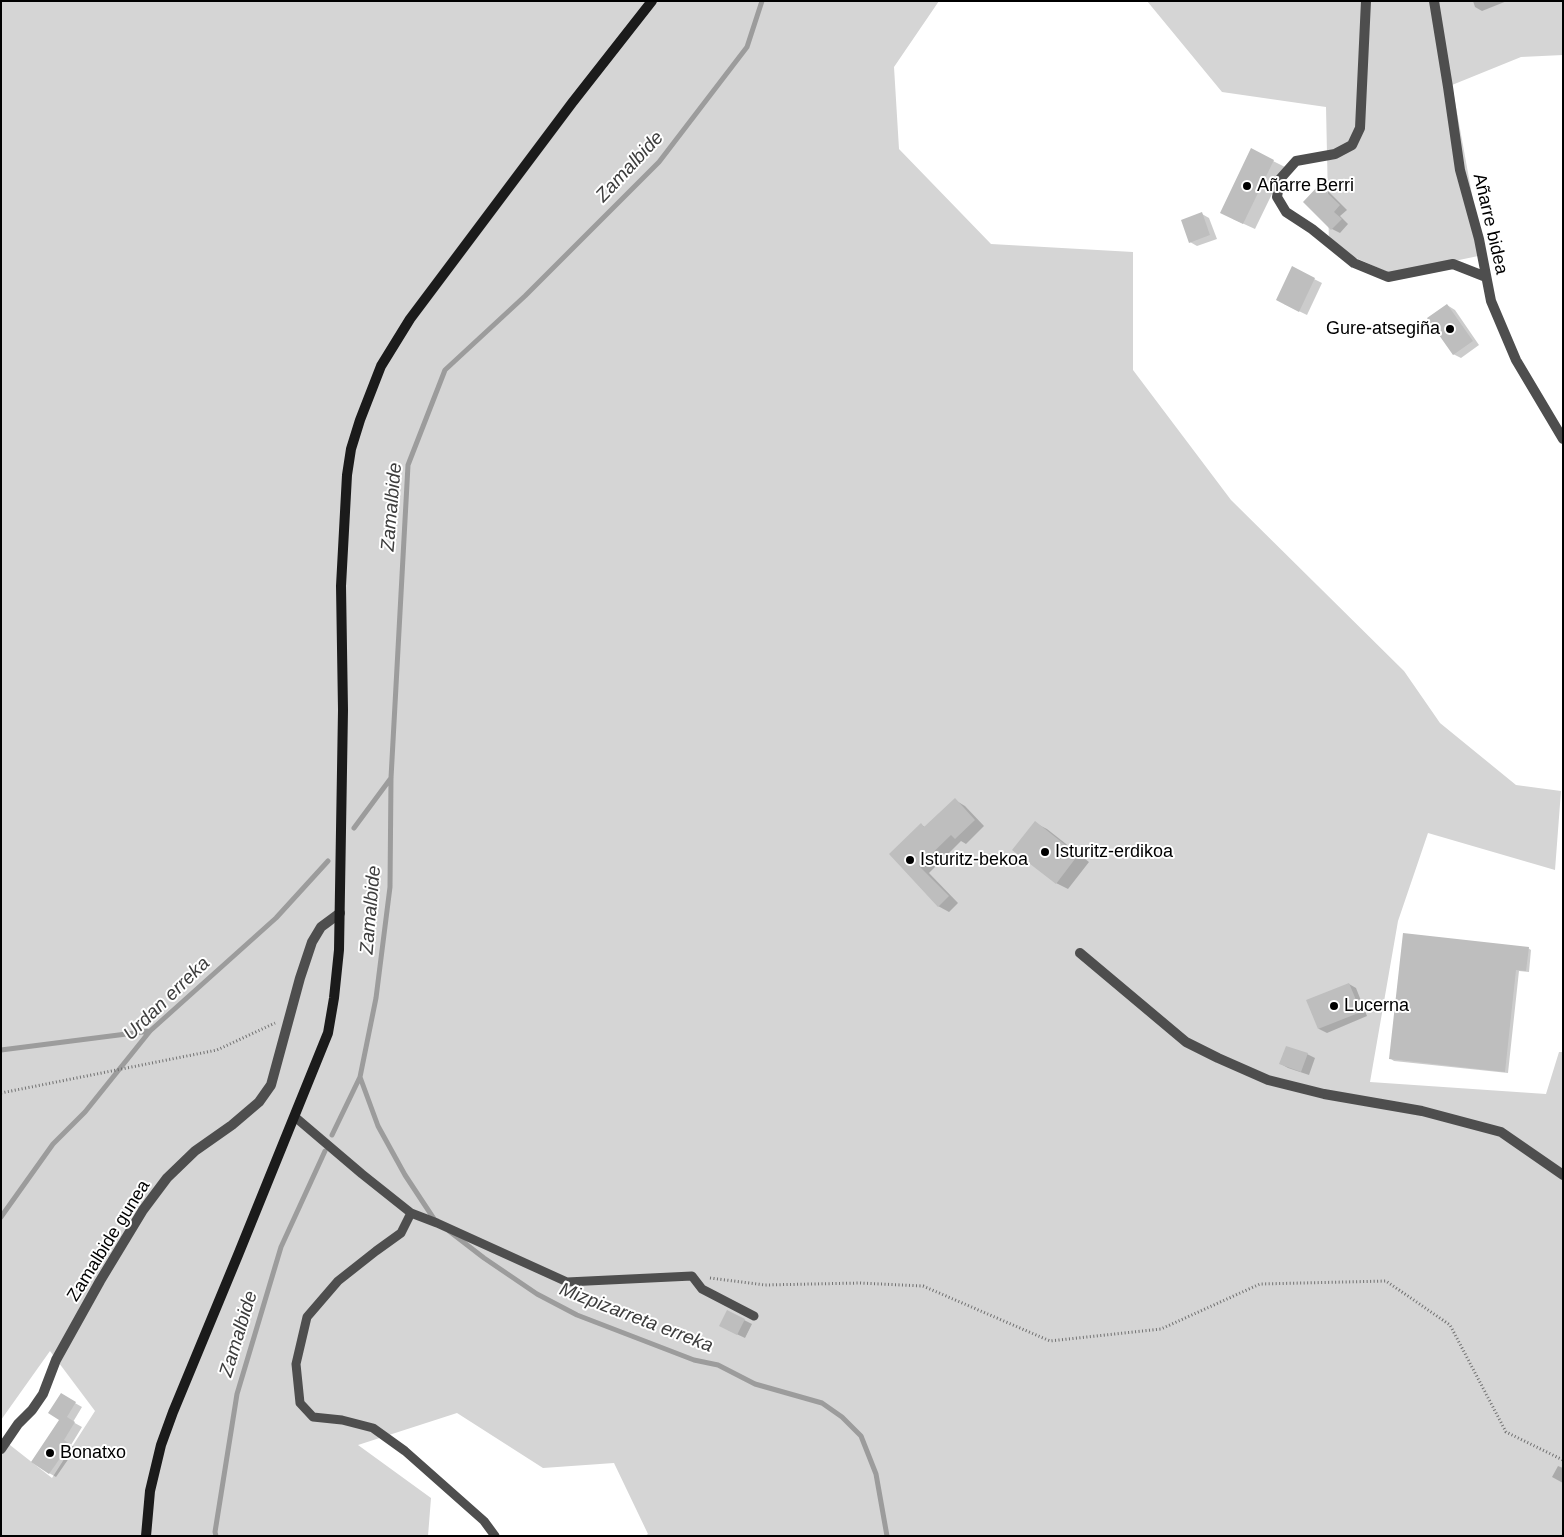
<!DOCTYPE html>
<meta charset="utf-8">
<style>
body{margin:0}
#map{position:relative;width:1564px;height:1537px;overflow:hidden;background:#fff;font-family:Helvetica,sans-serif}
canvas{display:block}
.frame{position:absolute;inset:0;border:2px solid #000;pointer-events:none}
</style>
<div id="map">
<canvas width="1564" height="1537"></canvas>
<div class="frame"></div>
</div>
<script>
const c = document.querySelector('canvas').getContext('2d');
c.lineJoin = 'round';
function fill(path, color) { c.fillStyle = color; c.fill(path, 'evenodd'); }
const shape = rows => new Path2D(rows.map(r => 'M' + r).join(''));
function stroke(path, color, width, dash) { c.strokeStyle = color; c.lineWidth = width; c.lineCap = dash ? 'butt' : 'round'; c.setLineDash(dash || []); c.stroke(path); }
function drawText(font, color, halo, rows, align = 'center') {
  c.font = font + ' Helvetica,sans-serif'; c.lineWidth = 4; c.setLineDash([]); c.textBaseline = 'middle'; c.strokeStyle = halo; c.fillStyle = color; for (const [text, x, y, turn = 0] of rows) {
    c.save(); c.translate(x, y); c.rotate((+turn || 0) * Math.PI / 180); c.textAlign = isNaN(turn) ? turn : align; if (halo) c.strokeText(text, 0, 0); c.fillText(text, 0, 0); c.restore();
  }
}
fill(shape([
 [1,1,939,1,894,67,899,149,991,244,1133,252,1133,370,1231,500,1404,671,1440,723,1516,785,1561,791,1555,870,1428,833,1398,921,1370,1082,1546,1094,1559,1052,1563,1052,1563,1536,645,1536,648,1534,614,1463,543,1468,457,1413,358,1445,431,1498,428,1536,1,1536,1,1438,52,1478,95,1411,50,1351,1,1420],
 [1147,1,1563,1,1563,55,1521,57,1452,85,1483,255,1392,274,1329,246,1326,107,1222,92]
]), '#d5d5d5');
fill(shape([
 [1473,1,1507,1,1482,11,1475,7],
 [1273,161,1285,167,1255,229,1233,219],
 [1319,186,1327,190,1347,210,1340,216,1348,224,1340,233,1332,229,1304,202],
 [1202,214,1209,218,1217,239,1197,246,1190,242],
 [1292,268,1322,283,1307,315,1284,304],
 [1447,305,1455,310,1479,345,1461,358,1453,354],
 [955,800,965,806,984,826,966,844,961,841,929,873,958,903,949,912,938,906,891,854,921,825,925,827],
 [1035,823,1047,829,1089,862,1068,889,1056,883],
 [1528,948,1531,950,1529,972,1519,971,1508,1073,1394,1061,1391,1059],
 [1349,984,1356,988,1367,1016,1327,1033,1319,1029,1308,1001],
 [1307,1054,1315,1058,1309,1075,1288,1068,1281,1064],
 [744,1320,752,1324,745,1338,728,1330],
 [68,1399,82,1407,73,1422,82,1427,71,1445,76,1448,56,1477,49,1473,61,1420],
 [1558,1466,1563,1468,1563,1483,1552,1477]
]), '#0003');
stroke(shape([
 [354,828,391,778],
 [1,1050,150,1031],
 [360,1077,378,1126,405,1175,436,1222],
 [332,1135,360,1077,376,998,390,887,391,778,408,465,445,370,525,296,659,162,747,47,762,1],
 [1,1217,53,1144,85,1112,150,1031,276,918,328,861],
 [449,1231,484,1258,537,1294,577,1315,694,1360,718,1365,755,1384,822,1403,842,1417,861,1436,876,1474,887,1536],
 [216,1536,215,1532,237,1394,281,1247,325,1151]
]), '#9c9c9c', 5);
fill(shape([
 [1251,148,1274,160,1243,224,1220,213],
 [1319,185,1340,205,1334,212,1342,219,1331,230,1303,202],
 [1202,212,1210,235,1189,243,1181,220],
 [1292,266,1315,278,1299,312,1276,300],
 [1447,304,1473,341,1453,355,1427,318],
 [955,798,975,820,955,839,951,835,919,866,949,896,938,907,889,854,921,823,924,827],
 [1035,821,1078,855,1056,884,1012,850],
 [1403,933,1529,947,1526,971,1516,970,1505,1072,1389,1059],
 [1349,983,1361,1012,1318,1029,1306,1000],
 [1286,1046,1308,1053,1301,1072,1279,1064],
 [727,1310,745,1319,737,1335,719,1326],
 [61,1393,76,1402,67,1417,75,1422,64,1440,70,1444,49,1474,31,1462,59,1420,48,1413]
]), '#bebebe');
stroke(shape([
 [1,1093,217,1050,275,1023],
 [710,1278,765,1285,860,1283,923,1286,1050,1341,1161,1329,1260,1284,1386,1281,1450,1325,1506,1432,1563,1460]
]), '#707070', 3, [1, 2.5]);
stroke(shape([
 [295,1117,362,1174,411,1213,437,1223,567,1282,692,1276,702,1289,754,1316],
 [411,1213,401,1233,376,1251,338,1281,307,1317,296,1364,300,1403,313,1417,342,1420,373,1428,405,1451,484,1521,495,1536]
]), '#4e4e4e', 9);
stroke(shape([
 [1366,1,1360,128,1352,145,1335,154,1296,161,1280,179,1277,197,1286,212,1312,229,1354,263,1388,277,1453,264,1486,277],
 [1434,1,1448,87,1460,170,1479,239,1491,301,1516,360,1563,439],
 [1080,953,1186,1042,1218,1058,1268,1080,1324,1094,1422,1111,1501,1132,1563,1175],
 [1,1449,18,1424,32,1410,43,1394,56,1360,100,1281,143,1210,167,1178,195,1151,232,1125,259,1102,271,1085,300,978,312,942,321,927,340,913]
]), '#4e4e4e', 10);
stroke(shape([
 [146,1536,150,1491,161,1445,173,1412,238,1255,328,1033,334,998,339,950,343,710,341,586,347,475,351,449,360,420,381,366,410,319,572,103,652,1]
]), '#1b1b1b', 10);
for (const [x, y, r, color] of [
 [1247,186,5,"#000"],
 [1450,329,5,"#000"],
 [1045,852,5,"#000"],
 [910,860,5,"#000"],
 [1334,1006,5,"#000"],
 [50,1453,5,"#000"]
]) { const dot = new Path2D(); dot.arc(x, y, r, 0, 2 * Math.PI); c.fillStyle = color; c.fill(dot); stroke(dot, '#fff', 2); }
drawText('18px', '#000', '#fff', [
 ["Añarre Berri",1257,186],
 ["Gure-atsegiña",1440,329,"right"],
 ["Isturitz-erdikoa",1055,852],
 ["Isturitz-bekoa",920,860],
 ["Lucerna",1344,1006],
 ["Bonatxo",60,1453]
], 'left');
drawText('18px', '#000', '#fff', [
 ["Añarre bidea",1490,224,77],
 ["Zamalbide gunea",109,1241,-58]
]);
drawText('italic 19px', '#3d3d3d', '#fff', [
 ["Zamalbide",630,167,-47],
 ["Zamalbide",392,507,-85],
 ["Zamalbide",371,910,-85],
 ["Urdan erreka",167,999,-44],
 ["Mizpizarreta erreka",636,1318,21],
 ["Zamalbide",239,1334,-73]
]);
</script>
